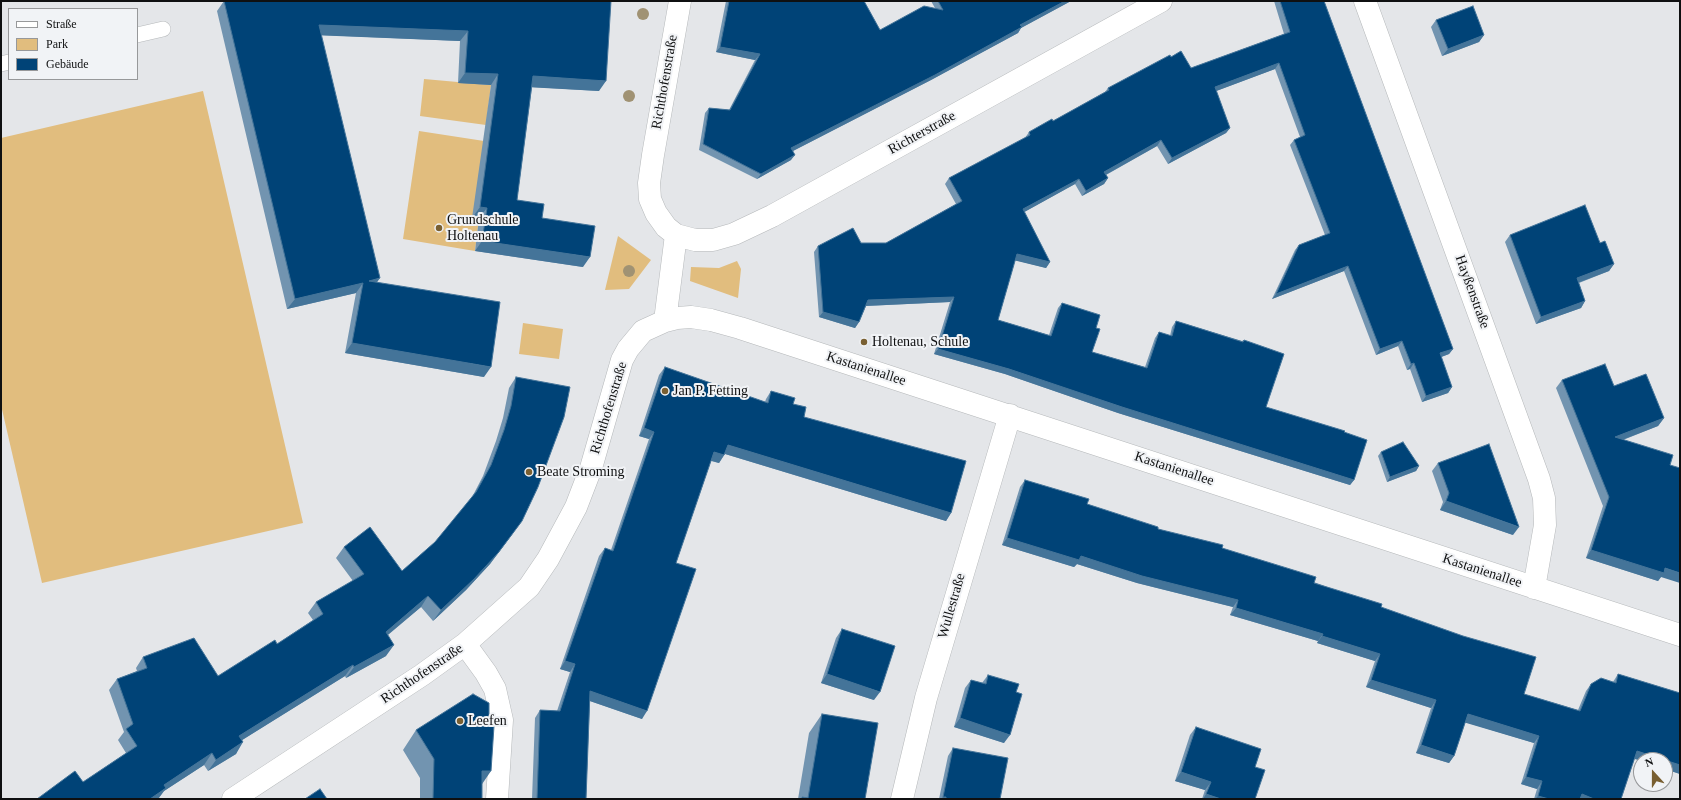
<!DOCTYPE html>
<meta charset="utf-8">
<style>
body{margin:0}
#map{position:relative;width:1681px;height:800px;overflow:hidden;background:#e4e6e9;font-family:Georgia,serif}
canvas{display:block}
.frame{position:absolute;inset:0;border:2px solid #0f1011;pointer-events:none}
.legend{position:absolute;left:8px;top:8px;width:130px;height:72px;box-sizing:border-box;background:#f1f3f6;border:1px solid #97989a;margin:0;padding:5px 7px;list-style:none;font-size:12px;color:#0f1011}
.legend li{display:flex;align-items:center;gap:8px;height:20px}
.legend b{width:20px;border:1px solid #97989a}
.north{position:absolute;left:1633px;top:752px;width:40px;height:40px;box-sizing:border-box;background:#f1f3f6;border:1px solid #97989a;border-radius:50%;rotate:339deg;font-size:11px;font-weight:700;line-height:16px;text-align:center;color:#0f1011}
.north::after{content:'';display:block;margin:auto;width:14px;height:18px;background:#795f31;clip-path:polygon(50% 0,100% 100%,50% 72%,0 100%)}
</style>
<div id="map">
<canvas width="1681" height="800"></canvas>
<div class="frame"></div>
<ul class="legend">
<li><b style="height:5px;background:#fff"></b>Straße</li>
<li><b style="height:11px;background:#e1bd7e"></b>Park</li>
<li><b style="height:11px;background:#004377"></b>Gebäude</li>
</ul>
<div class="north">N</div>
</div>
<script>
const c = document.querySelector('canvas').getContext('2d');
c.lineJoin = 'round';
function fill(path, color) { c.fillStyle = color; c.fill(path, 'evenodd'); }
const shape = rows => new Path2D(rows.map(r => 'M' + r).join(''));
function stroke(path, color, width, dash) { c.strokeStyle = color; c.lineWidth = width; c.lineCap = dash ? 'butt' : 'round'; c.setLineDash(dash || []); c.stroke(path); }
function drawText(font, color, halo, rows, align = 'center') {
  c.font = font + ' Georgia,serif'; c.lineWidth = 4; c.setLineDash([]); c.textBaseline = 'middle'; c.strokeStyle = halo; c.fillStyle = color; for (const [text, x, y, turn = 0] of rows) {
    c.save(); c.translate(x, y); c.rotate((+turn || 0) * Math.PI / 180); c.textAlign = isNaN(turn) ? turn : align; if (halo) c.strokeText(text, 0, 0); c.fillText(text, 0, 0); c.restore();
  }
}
fill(shape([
 [424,79,491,85,486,125,420,116],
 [203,91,303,523,42,583,1,405,1,138],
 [419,131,484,141,473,217,479,218,475,251,403,239],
 [618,236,651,260,629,289,605,290],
 [737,261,741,269,738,298,690,281,691,267,719,268],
 [523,323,563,329,559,359,519,354]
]), '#e1bd7e');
const service = shape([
 [137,35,163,29],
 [1,64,9,62]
]);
const minor = shape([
 [680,1,653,155,649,183,650,199,656,213,666,227,676,235,695,240,713,240,734,234,772,216,1161,1],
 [1365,1,1539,479,1544,498,1545,525,1534,588],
 [665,321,676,235],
 [465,644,486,673,495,689,502,720,497,799],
 [233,799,422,675,465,644,529,587,548,559,576,507,591,468,622,360,628,349,643,331,665,321,677,318,691,317,711,320,740,328,1680,635],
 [902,799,926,698,1010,415]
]);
stroke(service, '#b5b8ba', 16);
stroke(minor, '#b5b8ba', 23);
stroke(service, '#fff', 15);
stroke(minor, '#fff', 22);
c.fillStyle = '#a09273';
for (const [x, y] of [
 [643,14],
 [629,96],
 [629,271]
]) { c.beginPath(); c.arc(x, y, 6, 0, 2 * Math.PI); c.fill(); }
fill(shape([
 [224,1,611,1,599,91,532,87,517,200,542,218,583,267,475,251,479,218,472,218,491,85,458,83,460,41,321,35,377,282,484,377,345,353,356,293,287,309,217,11],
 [726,1,864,1,880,30,935,8,931,1,1071,1,1021,28,1018,33,931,80,793,151,791,160,757,179,699,150,705,113,709,108,729,110,755,60,716,52],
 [1274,1,1324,1,1453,349,1449,354,1441,357,1452,387,1448,393,1422,402,1410,369,1407,370,1398,346,1376,355,1344,271,1272,299,1295,250,1299,245,1325,235,1290,145,1294,140,1300,137,1275,69,1216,91,1230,128,1226,133,1168,164,1157,146,1106,175,1108,178,1104,184,1082,196,1075,184,1024,212,1050,262,1046,268,1015,260,998,320,1049,335,1058,308,1062,303,1096,328,1092,352,1145,367,1155,338,1159,332,1170,336,1172,327,1176,321,1242,341,1244,340,1266,407,1344,432,1354,480,1350,485,1118,413,1005,374,934,354,950,302,866,306,859,322,855,328,819,317,814,252,818,246,861,243,886,243,956,204,945,184,949,178,1025,138,1029,132,1053,121,1105,92,1108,88,1171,57,1191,68,1284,34],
 [1436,20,1484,35,1479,42,1442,56,1431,27],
 [1510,235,1600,243,1614,264,1609,271,1579,283,1585,301,1581,308,1536,324,1505,242],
 [665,367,765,402,766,399,771,391,793,404,804,417,951,513,946,521,725,454,719,463,711,461,676,563,642,719,590,701,586,799,532,799,535,718,540,710,557,711,570,672,560,669,599,556,605,548,611,550,649,439,639,436,659,375],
 [516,377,514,532,490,564,466,590,433,621,421,607,388,635,386,656,346,678,345,676,242,740,236,754,208,771,204,765,164,791,158,799,37,799,83,782,126,753,118,740,124,732,109,690,117,679,137,671,136,668,143,657,218,676,277,644,313,620,308,613,316,602,353,581,336,558,344,547,402,571,435,542,471,499,483,476,496,441,503,418,509,388],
 [1562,380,1614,386,1664,418,1658,426,1623,440,1670,465,1661,577,1658,581,1586,558,1603,506,1556,388],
 [1381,452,1419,466,1416,471,1387,482,1378,456],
 [1438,463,1513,535,1440,510,1443,502,1432,471],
 [1025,480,1087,504,1158,529,1222,548,1381,607,1524,694,1578,710,1586,691,1591,684,1613,682,1618,674,1680,693,1680,774,1665,769,1665,760,1634,759,1621,799,1534,799,1537,789,1521,784,1534,743,1465,722,1454,756,1449,763,1416,753,1431,708,1366,687,1375,661,1317,643,1318,641,1230,615,1233,607,1137,583,1077,564,1074,567,1002,545,1020,487],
 [842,629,874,700,821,683,836,638],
 [988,675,1016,692,1004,743,954,727,965,688,971,680,982,683],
 [822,714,865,799,798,799,809,733],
 [1196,727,1255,767,1255,799,1202,799,1205,790,1175,781,1190,735],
 [416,730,482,784,482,799,420,799,420,778,403,750],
 [953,748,1000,799,939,799,948,756]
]), '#7294b0');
fill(shape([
 [1065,1,1071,1,1021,28,1018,33,931,80,787,154,791,148],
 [319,25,468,31,460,41,312,35],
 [1484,35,1479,42,1442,56,1448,49],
 [720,47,760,54,755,60,716,52],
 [1279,63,1275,69,1211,93,1215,87],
 [465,73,498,74,491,85,458,83],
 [533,76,606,81,599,91,526,87],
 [1230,128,1226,133,1168,164,1172,158],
 [1161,140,1157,146,1100,178,1104,172],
 [795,155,791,160,757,179,761,174],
 [1108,178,1104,184,1082,196,1086,191],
 [1079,179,1075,184,1019,215,1023,209],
 [480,207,487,208,479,218,472,218],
 [482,241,590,257,583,267,475,251],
 [1017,254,1050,262,1046,268,1013,260],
 [1614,264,1609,271,1572,285,1577,278],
 [1348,266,1344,271,1272,299,1276,294],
 [380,278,373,288,369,281],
 [363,283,356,293,287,309,295,299],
 [954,297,950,302,864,306,868,300],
 [1585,301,1581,308,1536,324,1541,317],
 [823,312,859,322,855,328,819,317],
 [1402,341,1398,346,1376,355,1380,349],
 [352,343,491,367,484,377,345,353],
 [938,349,1009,369,1354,480,1350,485,1118,413,1005,374,934,354],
 [1453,349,1449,354,1436,359,1440,353],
 [1414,363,1410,369,1407,370,1411,364],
 [1452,387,1448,393,1422,402,1426,396],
 [1664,418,1658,426,1609,445,1615,437],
 [644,428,654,432,649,439,639,436],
 [728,445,951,513,946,521,722,453],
 [714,452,724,455,719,463,709,460],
 [1419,466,1416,471,1387,482,1390,477],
 [1446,501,1519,527,1513,535,1440,510],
 [522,521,490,564,466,590,433,621,441,610],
 [1007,538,1081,556,1238,600,1233,607,1137,583,1077,564,1074,567,1002,545],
 [1591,550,1665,568,1680,573,1680,583,1661,577,1658,581,1586,558],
 [428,596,421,607,378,643,386,632],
 [1236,608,1323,634,1318,641,1230,615],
 [1322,636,1380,654,1375,661,1317,643],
 [394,645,386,656,346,678,354,667],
 [565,661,575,664,570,672,560,669],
 [353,665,345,676,231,747,239,736],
 [827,674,880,692,874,700,821,683],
 [1371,680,1436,700,1431,708,1366,687],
 [590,691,647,711,642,719,584,699],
 [1468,714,1539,736,1534,743,1463,722],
 [960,718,1010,735,1004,743,954,727],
 [243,742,236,754,208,771,216,760],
 [1421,745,1454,756,1449,763,1416,753],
 [1637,751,1664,760,1641,760,1641,761,1632,758],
 [212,753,204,765,164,791,158,799,150,799,164,785],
 [1665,760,1680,765,1680,774,1665,769],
 [482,771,491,771,478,790],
 [1181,772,1211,782,1205,790,1175,781],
 [1526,777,1542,781,1537,789,1521,784],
 [1206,794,1220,799,1203,799],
 [1582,794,1594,799,1578,799],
 [1538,796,1549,799,1535,799],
 [943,797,946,797,945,799,941,799]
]), '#447499');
const building = shape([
 [224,1,611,1,606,81,533,76,517,200,544,204,542,218,595,226,590,257,482,241,487,208,480,207,498,74,465,73,468,31,319,25,380,278,369,281,500,302,491,367,352,343,363,283,295,299,224,1],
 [729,1,864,1,880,30,924,6,943,10,938,1,1065,1,1020,25,1022,27,935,75,791,148,795,155,761,174,703,144,709,108,730,110,760,54,720,47,729,1],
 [1280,1,1324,1,1453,349,1440,353,1452,387,1426,396,1414,363,1411,364,1402,341,1380,349,1348,266,1276,294,1299,245,1330,233,1294,140,1305,135,1279,63,1215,87,1230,128,1172,158,1161,140,1104,172,1108,178,1086,191,1079,179,1023,209,1050,262,1017,254,998,320,1051,336,1062,303,1100,315,1096,328,1100,329,1092,352,1147,368,1159,332,1172,336,1176,321,1243,342,1244,340,1284,354,1266,407,1345,431,1344,432,1367,440,1354,480,1122,407,1009,369,938,349,954,297,868,300,859,322,823,312,818,246,853,228,861,243,886,243,962,201,949,178,1030,135,1029,132,1052,119,1053,121,1109,90,1108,88,1170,55,1171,57,1181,51,1191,68,1290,32,1280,1],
 [1473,6,1484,35,1448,49,1436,20,1473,6],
 [1585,205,1600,243,1605,241,1614,264,1577,278,1585,301,1541,317,1510,235,1585,205],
 [1605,364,1614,386,1646,374,1664,418,1615,437,1673,455,1670,465,1680,468,1680,573,1665,568,1664,573,1591,550,1609,497,1562,380,1605,364],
 [665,367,768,403,771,391,795,398,793,404,806,407,804,417,966,461,951,513,728,445,724,455,714,452,676,563,696,569,647,711,590,691,586,799,537,799,540,710,560,711,575,664,565,661,605,548,613,551,654,432,644,428,665,367],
 [516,377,570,387,564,417,538,487,522,521,498,553,474,579,441,610,428,596,386,632,394,645,354,667,353,665,239,736,243,742,216,760,212,753,164,785,166,788,150,799,37,799,75,771,83,782,137,746,126,729,133,724,117,679,147,668,143,657,194,638,218,676,275,640,277,644,323,614,316,602,364,574,344,547,370,527,402,571,435,542,476,492,491,465,504,430,511,406,516,377],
 [1403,442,1419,466,1390,477,1381,452,1403,442],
 [1489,444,1519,527,1446,501,1449,493,1438,463,1489,444],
 [1025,480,1089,499,1087,504,1158,527,1158,529,1223,545,1222,548,1316,577,1314,583,1382,604,1381,607,1463,636,1536,657,1524,694,1580,711,1591,684,1601,678,1616,683,1618,674,1680,693,1680,765,1637,751,1621,799,1594,799,1582,794,1580,799,1549,799,1538,796,1542,781,1526,777,1539,736,1468,714,1454,756,1421,745,1436,700,1371,680,1380,654,1322,636,1323,634,1236,608,1238,600,1142,576,1081,556,1079,560,1007,538,1025,480],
 [842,629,895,646,880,692,827,674,842,629],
 [988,675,1019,684,1016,692,1022,694,1010,735,960,718,971,680,986,684,988,675],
 [473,694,489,703,489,726,494,726,491,771,482,771,482,799,433,799,434,759,416,730,473,694],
 [822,714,878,723,865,799,802,799,802,797,808,798,822,714],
 [1196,727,1261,749,1255,767,1265,770,1255,799,1221,799,1206,794,1211,782,1181,772,1196,727],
 [953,748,1008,758,1000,799,946,799,946,797,943,797,953,748],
 [320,789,327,799,305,799,320,789]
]);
fill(building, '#004377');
stroke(building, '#447499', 1);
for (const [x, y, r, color] of [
 [439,228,4,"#795f31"],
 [864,342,4,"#795f31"],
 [665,391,4,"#795f31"],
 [529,472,4,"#795f31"],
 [460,721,4,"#795f31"]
]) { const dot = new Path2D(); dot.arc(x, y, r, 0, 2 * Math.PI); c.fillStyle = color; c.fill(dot); stroke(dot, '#f1f3f6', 1.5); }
drawText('14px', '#0f1011', '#f1f3f6', [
 ["Richthofenstraße",665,82,-80],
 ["Richterstraße",922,133,-29],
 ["Hayßenstraße",1472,292,70],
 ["Kastanienallee",866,369,18],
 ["Richthofenstraße",609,408,-73],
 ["Kastanienallee",1174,469,18],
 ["Kastanienallee",1482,571,18],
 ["Wullestraße",952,606,-74],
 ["Richthofenstraße",422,674,-34]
]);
drawText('14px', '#0f1011', '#f1f3f6', [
 ["Grundschule",447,220],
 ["Holtenau",447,236],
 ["Holtenau, Schule",872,342],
 ["Jan P. Fetting",673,391],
 ["Beate Stroming",537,472],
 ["Leefen",468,721]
], 'left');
</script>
